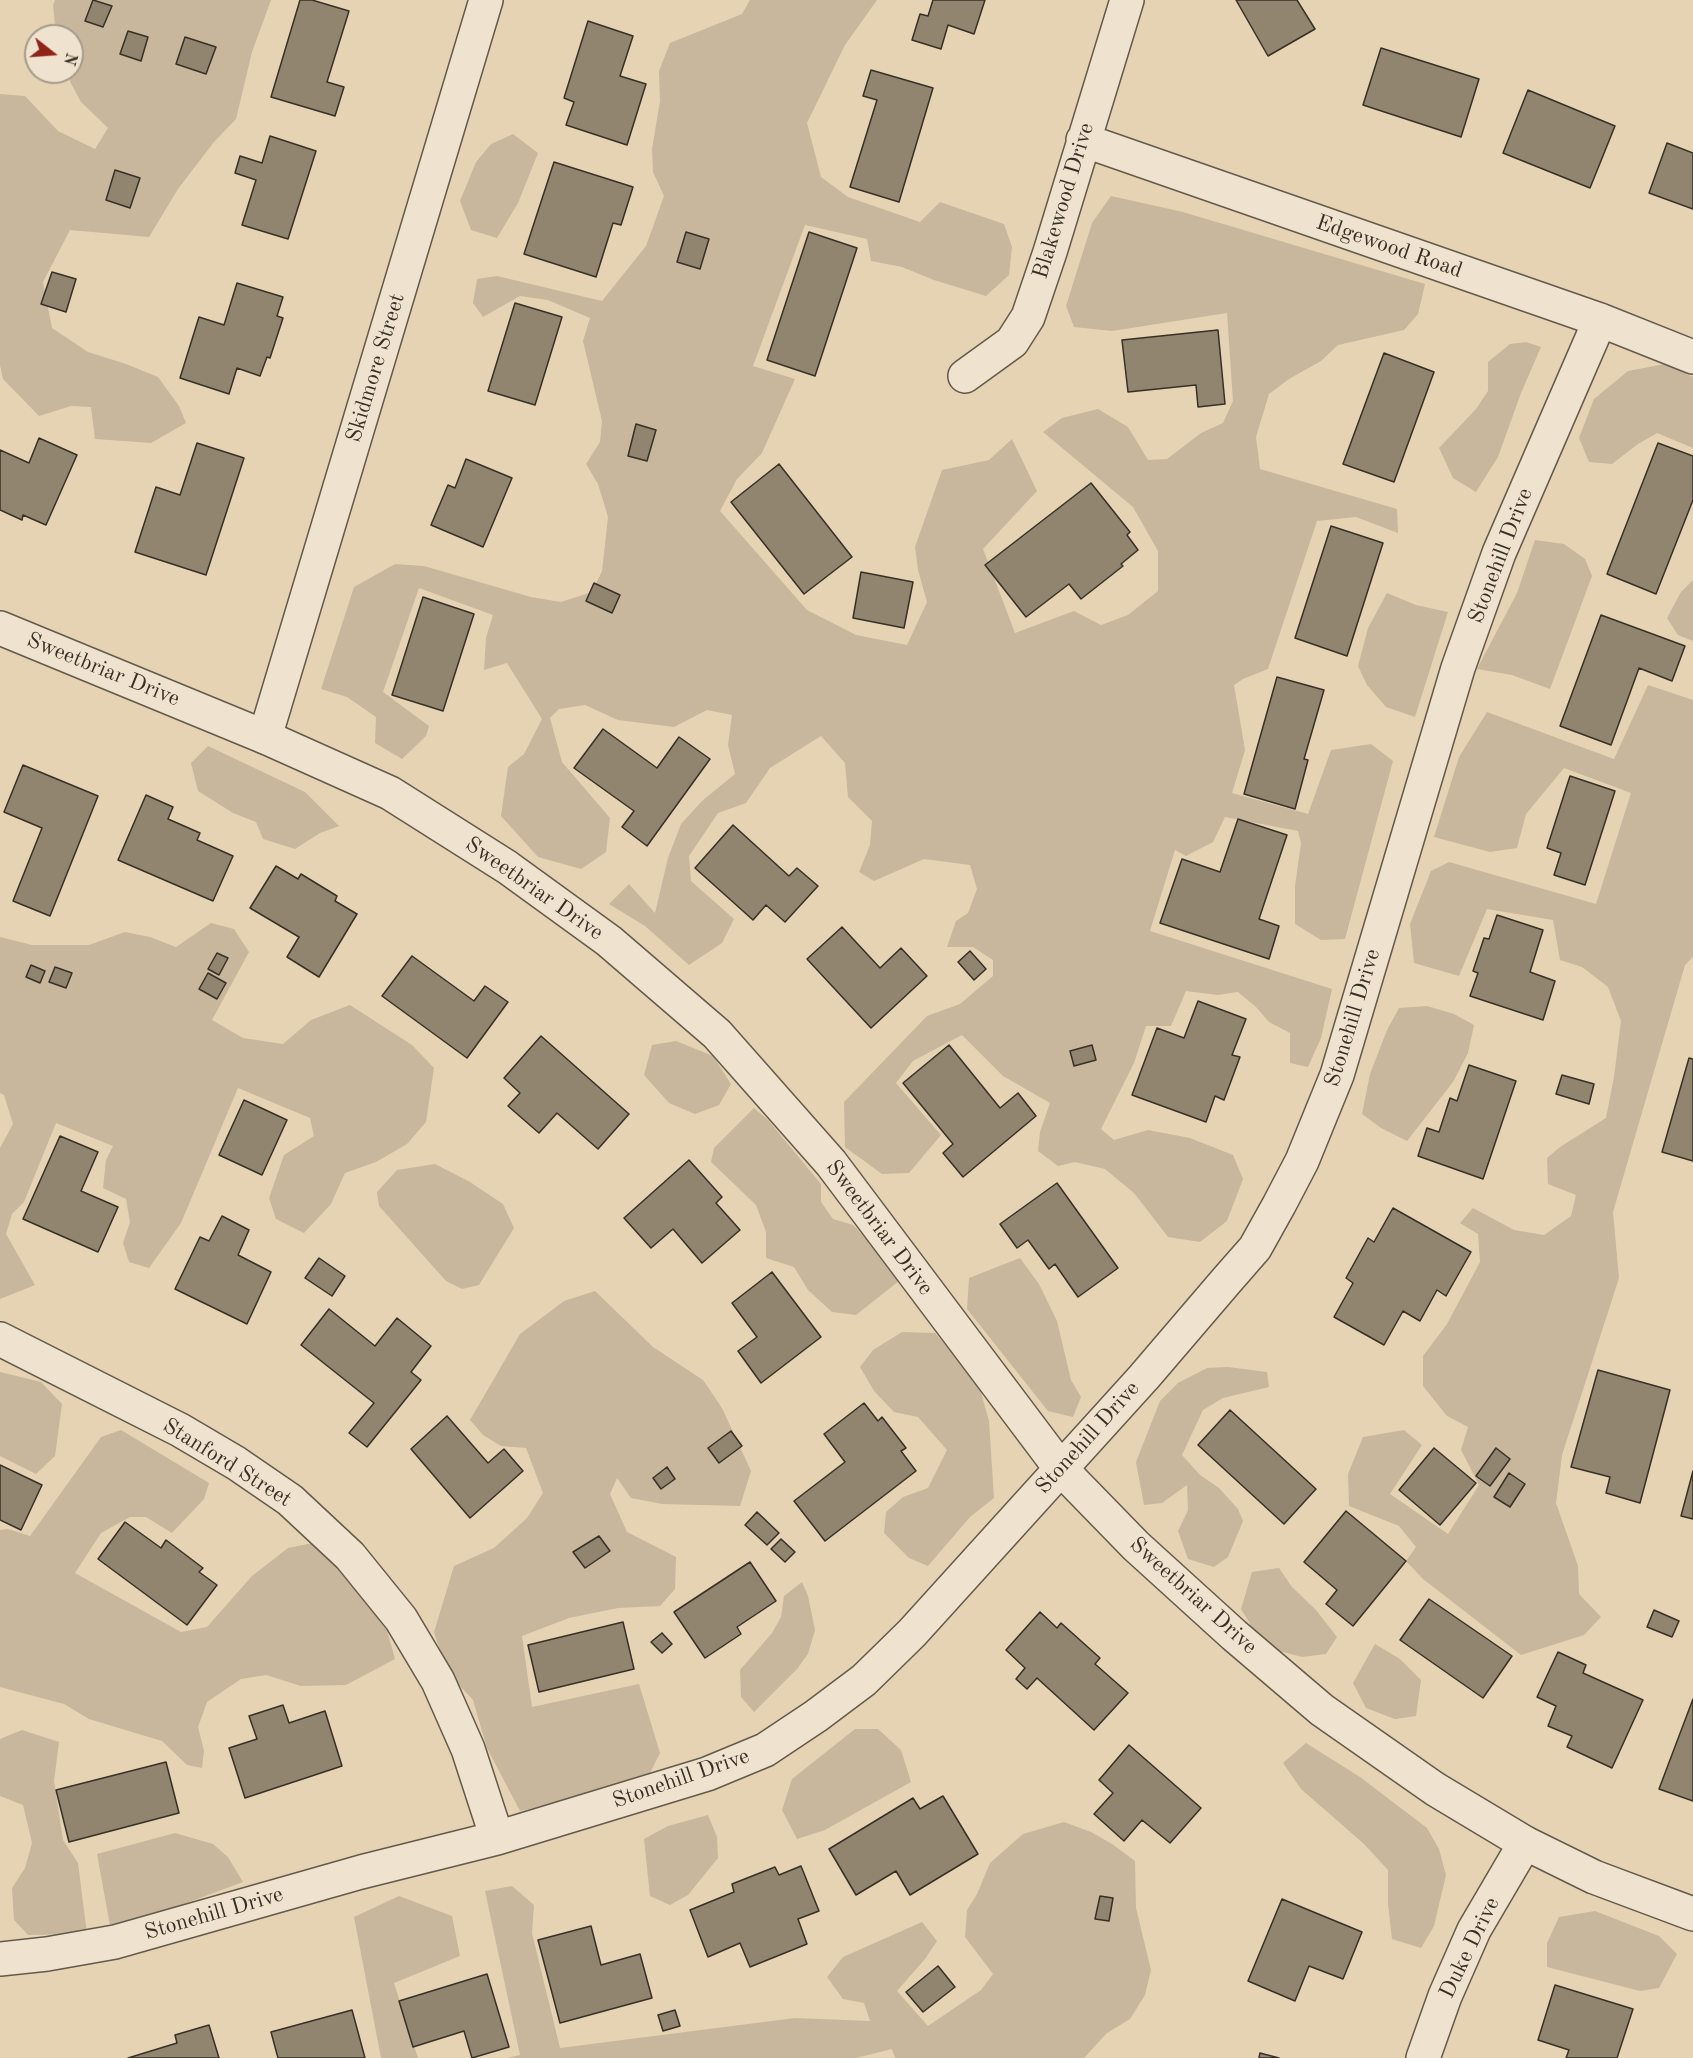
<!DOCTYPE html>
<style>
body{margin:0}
#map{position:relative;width:1693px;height:2058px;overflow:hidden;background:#e6d3b4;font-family:"Old Standard TT",serif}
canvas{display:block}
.north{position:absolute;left:24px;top:24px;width:60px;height:60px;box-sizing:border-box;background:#efe2ce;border:2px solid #a69b8b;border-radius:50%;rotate:107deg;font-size:16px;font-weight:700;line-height:24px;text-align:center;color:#383026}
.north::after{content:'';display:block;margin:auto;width:21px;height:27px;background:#8f2418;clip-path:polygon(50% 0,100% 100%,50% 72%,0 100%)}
</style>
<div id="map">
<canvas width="1693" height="2058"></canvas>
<div class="north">N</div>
</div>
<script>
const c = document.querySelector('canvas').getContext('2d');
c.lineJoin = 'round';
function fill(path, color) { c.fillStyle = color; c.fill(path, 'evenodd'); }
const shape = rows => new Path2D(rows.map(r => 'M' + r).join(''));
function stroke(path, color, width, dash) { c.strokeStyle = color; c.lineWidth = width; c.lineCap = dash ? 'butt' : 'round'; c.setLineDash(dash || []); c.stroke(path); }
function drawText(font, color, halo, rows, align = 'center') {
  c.font = font + ' "Old Standard TT",serif'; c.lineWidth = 5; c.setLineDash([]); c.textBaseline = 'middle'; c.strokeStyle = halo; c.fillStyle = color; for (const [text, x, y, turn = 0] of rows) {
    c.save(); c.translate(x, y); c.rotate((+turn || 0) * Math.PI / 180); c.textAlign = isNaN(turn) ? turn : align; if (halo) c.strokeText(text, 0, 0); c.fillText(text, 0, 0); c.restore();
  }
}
fill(shape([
 [55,0,271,0,252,52,236,119,214,142,178,189,149,237,70,230,43,282,52,328,88,352,126,364,158,377,179,406,186,423,151,443,95,439,91,407,71,406,39,416,3,379,0,365,0,94,25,96,58,131,95,149,108,128,81,102,65,72,72,72,72,36,56,36,53,5],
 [750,0,877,0,845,45,807,123,821,177,848,197,920,222,940,202,1004,224,1012,247,1009,275,986,296,934,280,902,267,871,261,867,239,805,225,753,366,795,379,762,453,737,479,720,511,807,610,856,635,907,645,927,602,918,570,915,547,942,470,989,460,1012,439,1037,491,983,549,1015,633,1074,611,1101,625,1128,615,1158,591,1158,551,1133,507,1043,432,1062,418,1098,409,1128,427,1148,460,1167,459,1201,433,1223,423,1233,401,1227,313,1112,331,1074,327,1066,306,1092,223,1111,196,1183,212,1425,284,1418,314,1404,330,1338,345,1321,361,1289,379,1269,394,1256,437,1260,469,1397,509,1398,533,1356,517,1317,521,1268,669,1243,679,1234,685,1245,750,1232,793,1308,814,1331,750,1371,744,1393,761,1345,939,1321,940,1295,924,1295,886,1301,843,1298,831,1225,817,1213,842,1186,856,1175,850,1150,931,1332,989,1321,1038,1308,1067,1290,1063,1290,1033,1269,1022,1256,1007,1238,992,1218,995,1186,991,1171,1026,1146,1026,1134,1063,1101,1129,1114,1140,1148,1130,1190,1138,1233,1155,1243,1179,1227,1221,1200,1242,1168,1237,1134,1193,1105,1169,1075,1162,1058,1166,1038,1151,1040,1132,1050,1103,1003,1076,962,1035,913,1061,896,1083,941,1135,909,1173,882,1174,845,1147,844,1102,927,1016,960,1004,993,976,993,960,973,947,947,947,956,921,968,913,977,889,970,865,924,859,874,881,859,872,870,845,872,821,848,797,845,763,821,736,770,768,746,803,718,813,689,856,691,881,734,919,722,943,689,965,645,926,609,904,629,884,655,913,668,858,681,824,702,801,735,774,728,745,732,715,707,710,674,727,618,720,585,705,559,709,550,718,562,762,610,818,606,852,581,869,538,857,501,816,508,767,524,754,542,719,507,663,484,670,486,638,493,615,419,588,383,692,429,726,426,736,402,759,375,743,376,717,347,697,321,689,354,587,395,564,424,566,531,597,561,602,592,592,602,571,608,517,598,484,586,464,600,442,602,421,583,341,590,318,548,300,520,296,483,317,473,303,477,279,497,276,602,301,646,246,664,196,653,172,652,149,660,101,659,71,670,43,742,14],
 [513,134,538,153,518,203,497,238,471,230,460,201,476,162,491,144],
 [1526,342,1541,347,1521,393,1498,457,1476,492,1453,478,1439,448,1476,409,1488,391,1488,362,1510,344],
 [1665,364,1693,377,1693,448,1657,433,1638,444,1612,464,1589,462,1579,438,1594,399,1628,371],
 [1535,540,1564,544,1585,559,1592,576,1550,689,1512,675,1477,669,1517,593],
 [1693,580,1693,641,1678,635,1667,618,1681,592],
 [1387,593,1416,605,1448,612,1415,717,1386,707,1367,685,1358,666,1368,628],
 [1648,685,1693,700,1693,957,1685,965,1613,1212,1619,1278,1562,1455,1556,1503,1578,1566,1579,1594,1601,1617,1584,1635,1521,1655,1423,1579,1406,1561,1416,1547,1399,1526,1349,1506,1348,1474,1363,1437,1404,1430,1422,1445,1390,1494,1448,1534,1479,1485,1461,1450,1468,1427,1447,1416,1423,1386,1423,1356,1447,1324,1480,1262,1478,1234,1460,1223,1473,1208,1514,1230,1544,1235,1571,1216,1576,1195,1548,1184,1547,1158,1560,1147,1606,1118,1614,1077,1621,1021,1608,987,1582,967,1560,960,1553,920,1487,909,1459,976,1414,963,1410,924,1431,871,1449,862,1596,904,1631,793,1564,768,1526,814,1517,848,1490,852,1434,837,1459,757,1487,712,1614,759],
 [208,746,305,792,339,826,320,833,295,849,263,839,256,822,233,813,198,791,191,763],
 [211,923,234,929,249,952,212,1020,243,1038,283,1044,311,1020,350,1005,412,1045,434,1068,426,1122,407,1144,376,1162,345,1173,331,1204,304,1233,276,1219,269,1198,284,1155,314,1136,310,1118,238,1088,181,1223,149,1268,129,1262,123,1243,130,1222,126,1199,103,1188,106,1160,113,1146,56,1123,24,1202,12,1214,6,1234,35,1285,0,1299,0,1148,13,1124,4,1095,0,1093,0,937,32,945,89,945,125,932,150,937,176,947],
 [1427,1006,1454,1014,1474,1025,1468,1053,1453,1082,1407,1141,1381,1128,1362,1114,1370,1074,1387,1030,1399,1008],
 [676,1041,713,1056,731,1084,719,1105,695,1114,669,1103,644,1075,652,1045],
 [754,1108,768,1120,821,1184,821,1202,833,1219,853,1225,904,1277,856,1315,832,1312,808,1290,794,1267,766,1258,766,1232,756,1205,711,1162,714,1148],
 [435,1164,470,1182,503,1204,514,1228,479,1285,462,1289,446,1281,379,1206,377,1192,397,1170],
 [1020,1258,1039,1284,1057,1321,1071,1380,1081,1397,1073,1417,1048,1411,967,1309,969,1278],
 [595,1291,653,1347,703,1380,722,1408,751,1471,740,1506,662,1504,631,1498,617,1478,610,1494,627,1532,676,1557,675,1589,660,1606,618,1608,569,1618,522,1636,532,1707,639,1684,660,1753,644,1785,520,1811,487,1748,473,1700,447,1672,434,1632,454,1566,494,1548,527,1518,543,1493,526,1448,501,1446,483,1435,470,1420,520,1334,564,1301],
 [902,1332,935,1333,978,1382,989,1421,994,1498,970,1517,928,1566,909,1558,884,1533,886,1512,903,1497,928,1488,947,1450,918,1417,894,1412,874,1391,860,1367,873,1350],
 [1228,1367,1267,1372,1269,1387,1223,1398,1203,1410,1182,1455,1200,1475,1219,1488,1238,1509,1243,1521,1228,1557,1214,1567,1188,1559,1178,1531,1188,1510,1187,1485,1162,1503,1144,1505,1136,1462,1160,1401,1178,1383,1207,1368],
 [0,1372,41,1382,62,1404,55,1456,36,1474,0,1456],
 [121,1430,209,1483,204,1499,172,1533,146,1517,130,1517,101,1533,75,1573,181,1632,207,1627,252,1576,288,1548,323,1541,386,1627,395,1659,346,1685,301,1686,266,1675,241,1679,207,1702,198,1727,204,1751,202,1768,187,1765,162,1741,89,1719,64,1704,0,1687,0,1530,8,1529,30,1536,101,1437],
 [1279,1568,1292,1587,1316,1610,1337,1637,1326,1654,1302,1657,1264,1647,1241,1609,1252,1572],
 [802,1582,808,1596,815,1630,808,1654,797,1669,754,1712,741,1697,740,1670,772,1633,781,1617,784,1596],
 [1375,1644,1400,1659,1421,1680,1416,1716,1395,1719,1366,1708,1353,1683],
 [855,1729,878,1729,901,1750,911,1782,825,1830,797,1839,782,1810,792,1779],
 [22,1730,59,1742,54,1781,63,1840,78,1863,87,1934,28,1935,14,1920,12,1888,25,1868,32,1843,23,1805,0,1796,0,1739],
 [1306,1743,1360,1777,1427,1828,1439,1849,1446,1875,1434,1926,1421,1948,1392,1939,1388,1904,1388,1870,1364,1844,1301,1789,1283,1763],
 [708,1815,717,1837,718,1858,688,1895,670,1905,650,1896,644,1839,668,1826],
 [1064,1822,1091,1832,1112,1844,1135,1861,1136,1908,1151,1970,1145,1995,1130,2019,1107,2033,1084,2058,895,2058,892,2049,856,2058,507,2058,520,2055,485,1891,512,1886,534,1905,532,1933,560,2048,795,2018,870,2021,864,2003,843,1999,827,1977,843,1957,922,1922,937,1941,925,1959,897,1991,928,2026,981,1990,993,1974,965,1937,967,1910,977,1894,990,1863,1023,1834],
 [175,1833,213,1844,228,1857,243,1882,111,1931,97,1854],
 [399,1896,452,1916,460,1956,394,1983,418,2058,381,2058,354,1917],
 [1595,1911,1659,1936,1677,1954,1659,1988,1640,1991,1547,1967,1547,1943,1559,1917]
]), '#c8b79c');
const building = shape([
 [93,0,112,6,103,27,85,21,93,0],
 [300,0,312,0,349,11,327,82,344,87,335,116,271,97,300,0],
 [933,0,985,0,974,34,948,25,941,49,912,40,920,14,928,16,933,0],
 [1236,0,1297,0,1315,29,1268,56,1236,0],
 [588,21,633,36,620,76,646,84,627,145,566,125,574,102,564,98,588,21],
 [128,31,148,37,141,61,120,54,128,31],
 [185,37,216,47,206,74,176,64,185,37],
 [1381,48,1479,79,1461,137,1363,105,1381,48],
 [871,70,933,88,899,202,850,187,877,100,863,96,871,70],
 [1528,90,1615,126,1590,188,1503,153,1528,90],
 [270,136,316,151,288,239,242,225,256,180,235,173,240,156,262,163,270,136],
 [1667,143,1693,153,1693,209,1649,193,1667,143],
 [554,162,633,187,621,225,613,223,596,277,524,254,554,162],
 [115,170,140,178,130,208,106,200,115,170],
 [686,232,709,239,700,269,677,262,686,232],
 [809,232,857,248,815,376,767,360,809,232],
 [52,272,76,279,66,312,41,304,52,272],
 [237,283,283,297,277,316,283,318,270,358,267,357,260,376,237,368,229,394,180,378,199,317,224,325,237,283],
 [515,303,562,317,535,405,488,391,515,303],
 [1218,330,1225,404,1198,407,1196,385,1128,392,1122,340,1218,330],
 [1384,353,1434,372,1394,482,1343,464,1384,353],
 [636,424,656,430,647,461,628,456,636,424],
 [39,438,77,455,46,525,23,515,22,520,0,510,0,450,29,463,39,438],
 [197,443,244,458,206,575,135,552,156,487,180,495,197,443],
 [1658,443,1693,456,1693,500,1656,594,1607,574,1658,443],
 [466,459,512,478,483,547,431,525,448,485,455,488,466,459],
 [779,464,852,557,804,594,731,502,779,464],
 [1091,483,1130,532,1127,535,1138,550,1121,564,1123,566,1081,599,1069,584,1026,617,985,565,1091,483],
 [1331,526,1383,543,1347,656,1295,638,1331,526],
 [861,572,913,582,904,628,853,618,861,572],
 [594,583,620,595,612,613,586,601,594,583],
 [423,597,474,614,443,711,392,695,423,597],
 [1601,615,1685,646,1672,681,1639,668,1611,745,1560,726,1601,615],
 [1277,677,1324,690,1304,759,1308,760,1295,809,1244,794,1277,677],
 [603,729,657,768,679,737,710,759,647,846,622,827,634,811,574,768,603,729],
 [23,765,98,796,50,916,13,901,42,828,4,812,23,765],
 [1570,776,1615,791,1585,885,1554,875,1561,853,1547,848,1570,776],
 [146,795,173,807,168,819,200,833,197,840,233,856,213,901,118,860,146,795],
 [1238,819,1287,835,1259,919,1279,926,1269,959,1160,923,1182,859,1220,872,1238,819],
 [733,825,789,876,797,868,818,886,785,922,766,905,753,920,695,868,733,825],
 [276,866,298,879,301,874,337,896,335,901,357,914,319,977,287,957,299,937,250,908,276,866],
 [1497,915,1543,930,1530,972,1555,981,1543,1020,1470,996,1478,973,1473,971,1484,938,1489,939,1497,915],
 [842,927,880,968,901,948,927,976,871,1028,807,959,842,927],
 [970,951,986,969,974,980,958,962,970,951],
 [217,953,228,958,219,975,208,969,217,953],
 [412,956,474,1001,485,986,508,1002,467,1058,382,996,412,956],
 [31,965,45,971,40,983,26,977,31,965],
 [55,967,72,973,66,988,49,982,55,967],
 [208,973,226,983,217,999,199,989,208,973],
 [1198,1001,1246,1019,1232,1055,1240,1057,1224,1100,1215,1096,1206,1122,1132,1095,1157,1028,1184,1038,1198,1001],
 [541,1036,629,1114,598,1149,557,1113,539,1133,508,1106,520,1093,504,1078,541,1036],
 [949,1045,1000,1108,1018,1093,1036,1116,963,1177,943,1153,953,1144,903,1083,949,1045],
 [1092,1045,1096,1060,1074,1066,1070,1051,1092,1045],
 [1689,1058,1693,1059,1693,1161,1662,1152,1689,1058],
 [1469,1065,1516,1081,1483,1179,1418,1156,1427,1128,1439,1132,1450,1098,1457,1101,1469,1065],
 [1562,1075,1594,1084,1589,1104,1556,1094,1562,1075],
 [244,1100,287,1120,262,1175,219,1155,244,1100],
 [60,1136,98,1152,81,1191,118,1207,98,1252,23,1219,60,1136],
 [689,1160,722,1197,716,1203,740,1230,702,1263,673,1229,651,1248,624,1218,689,1160],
 [1057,1183,1118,1268,1078,1297,1055,1264,1049,1269,1028,1240,1017,1248,1000,1224,1057,1183],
 [1393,1208,1471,1252,1446,1296,1437,1290,1420,1321,1403,1311,1384,1345,1334,1317,1353,1283,1346,1278,1368,1238,1374,1242,1393,1208],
 [222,1216,249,1230,238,1255,271,1272,247,1324,175,1289,200,1237,209,1241,222,1216],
 [319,1258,345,1276,332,1296,305,1278,319,1258],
 [772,1272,821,1337,761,1383,738,1351,757,1337,732,1303,772,1272],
 [329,1309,375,1346,397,1318,431,1346,411,1372,421,1380,367,1447,349,1433,374,1403,301,1345,329,1309],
 [1598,1370,1670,1390,1640,1503,1606,1493,1610,1477,1571,1467,1598,1370],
 [864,1403,878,1421,882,1417,906,1448,901,1451,916,1471,825,1541,794,1501,845,1462,824,1434,864,1403],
 [1230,1410,1316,1489,1284,1524,1198,1445,1230,1410],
 [447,1416,488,1463,504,1449,523,1471,470,1518,411,1449,447,1416],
 [731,1431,742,1446,719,1463,708,1448,731,1431],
 [1434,1448,1476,1483,1440,1525,1399,1490,1434,1448],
 [1496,1448,1510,1459,1490,1486,1476,1476,1496,1448],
 [0,1465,42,1485,21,1530,0,1520,0,1465],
 [667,1467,675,1479,661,1489,653,1478,667,1467],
 [1693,1471,1693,1519,1681,1516,1693,1471],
 [1509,1473,1525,1484,1510,1507,1494,1497,1509,1473],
 [1346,1511,1406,1561,1353,1626,1326,1604,1337,1590,1304,1562,1346,1511],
 [757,1512,779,1533,767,1545,745,1525,757,1512],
 [125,1522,161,1548,166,1540,203,1568,199,1572,217,1585,187,1625,98,1559,125,1522],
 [599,1536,610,1551,585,1568,573,1552,599,1536],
 [781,1539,795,1552,785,1562,771,1549,781,1539],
 [750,1562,776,1601,737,1627,741,1634,705,1658,674,1612,750,1562],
 [1429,1599,1512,1656,1483,1698,1400,1640,1429,1599],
 [1654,1610,1679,1621,1672,1637,1647,1627,1654,1610],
 [1040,1612,1057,1628,1061,1623,1100,1658,1095,1664,1128,1693,1094,1730,1037,1678,1027,1689,1016,1679,1025,1668,1006,1650,1040,1612],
 [623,1622,634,1669,539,1692,528,1645,623,1622],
 [662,1633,672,1644,662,1653,651,1642,662,1633],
 [1558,1652,1586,1665,1583,1673,1643,1700,1612,1768,1567,1747,1572,1736,1548,1726,1556,1706,1537,1697,1558,1652],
 [1693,1699,1693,1801,1659,1789,1693,1699],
 [283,1705,289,1723,325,1711,342,1766,245,1798,229,1748,257,1739,249,1716,283,1705],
 [1129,1745,1201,1808,1170,1843,1142,1820,1124,1841,1094,1814,1113,1793,1099,1780,1129,1745],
 [166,1762,179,1813,69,1842,56,1790,166,1762],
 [943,1796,978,1854,910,1895,896,1871,856,1895,829,1849,913,1798,920,1809,943,1796],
 [801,1866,819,1911,798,1919,807,1944,750,1967,740,1943,708,1957,690,1910,734,1892,732,1884,775,1867,779,1875,801,1866],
 [1100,1896,1113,1898,1109,1921,1095,1919,1100,1896],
 [1282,1899,1362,1932,1343,1979,1309,1966,1295,2001,1248,1981,1282,1899],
 [591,1926,601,1965,640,1954,652,1998,560,2023,538,1940,591,1926],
 [938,1966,955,1987,923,2012,906,1992,938,1966],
 [487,1974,509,2047,472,2058,464,2031,413,2047,399,2001,487,1974],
 [1555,1985,1633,2009,1617,2058,1566,2058,1569,2050,1538,2040,1555,1985],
 [352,2010,365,2058,278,2058,271,2032,352,2010],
 [675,2010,680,2026,663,2031,658,2015,675,2010],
 [209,2025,219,2058,128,2058,177,2043,175,2035,209,2025],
 [1260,2053,1279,2058,1259,2058,1260,2053]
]);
fill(building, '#928570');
stroke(building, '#383026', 1.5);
const minor = shape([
 [1083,140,1600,320,1693,357],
 [965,376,1012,342,1028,317,1050,252,1127,0],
 [265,737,486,0],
 [0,1339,180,1430,236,1463,290,1500,350,1556,401,1619,438,1681,468,1749,497,1838],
 [0,1959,47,1954,115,1942,361,1872,497,1838,707,1774,765,1750,816,1716,864,1680,912,1633,1144,1377,1227,1280,1255,1248,1279,1205,1302,1161,1337,1075,1458,668,1499,553,1600,320],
 [1423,2058,1445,1996,1474,1930,1525,1843]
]);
const tertiary = shape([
 [0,628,265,737,390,793,507,867,609,941,717,1034,831,1163,1061,1469,1136,1546,1234,1635,1322,1710,1435,1789,1525,1843,1594,1877,1693,1914]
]);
stroke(minor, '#64594a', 36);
stroke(tertiary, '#64594a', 36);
stroke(minor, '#efe2ce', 33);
stroke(tertiary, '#efe2ce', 33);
drawText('22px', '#383026', '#efe2ce', [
 ["Blakewood Drive",1064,201,-73],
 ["Edgewood Road",1389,247,19],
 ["Skidmore Street",376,368,-73],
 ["Stonehill Drive",1501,556,-69],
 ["Sweetbriar Drive",103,670,22],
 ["Sweetbriar Drive",534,889,35],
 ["Stonehill Drive",1353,1018,-73],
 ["Sweetbriar Drive",879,1228,53],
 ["Stonehill Drive",1088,1438,-48],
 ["Stanford Street",227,1463,32],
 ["Sweetbriar Drive",1193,1596,42],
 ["Stonehill Drive",681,1779,-19],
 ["Stonehill Drive",214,1914,-16],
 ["Duke Drive",1470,1948,-64]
]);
</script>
